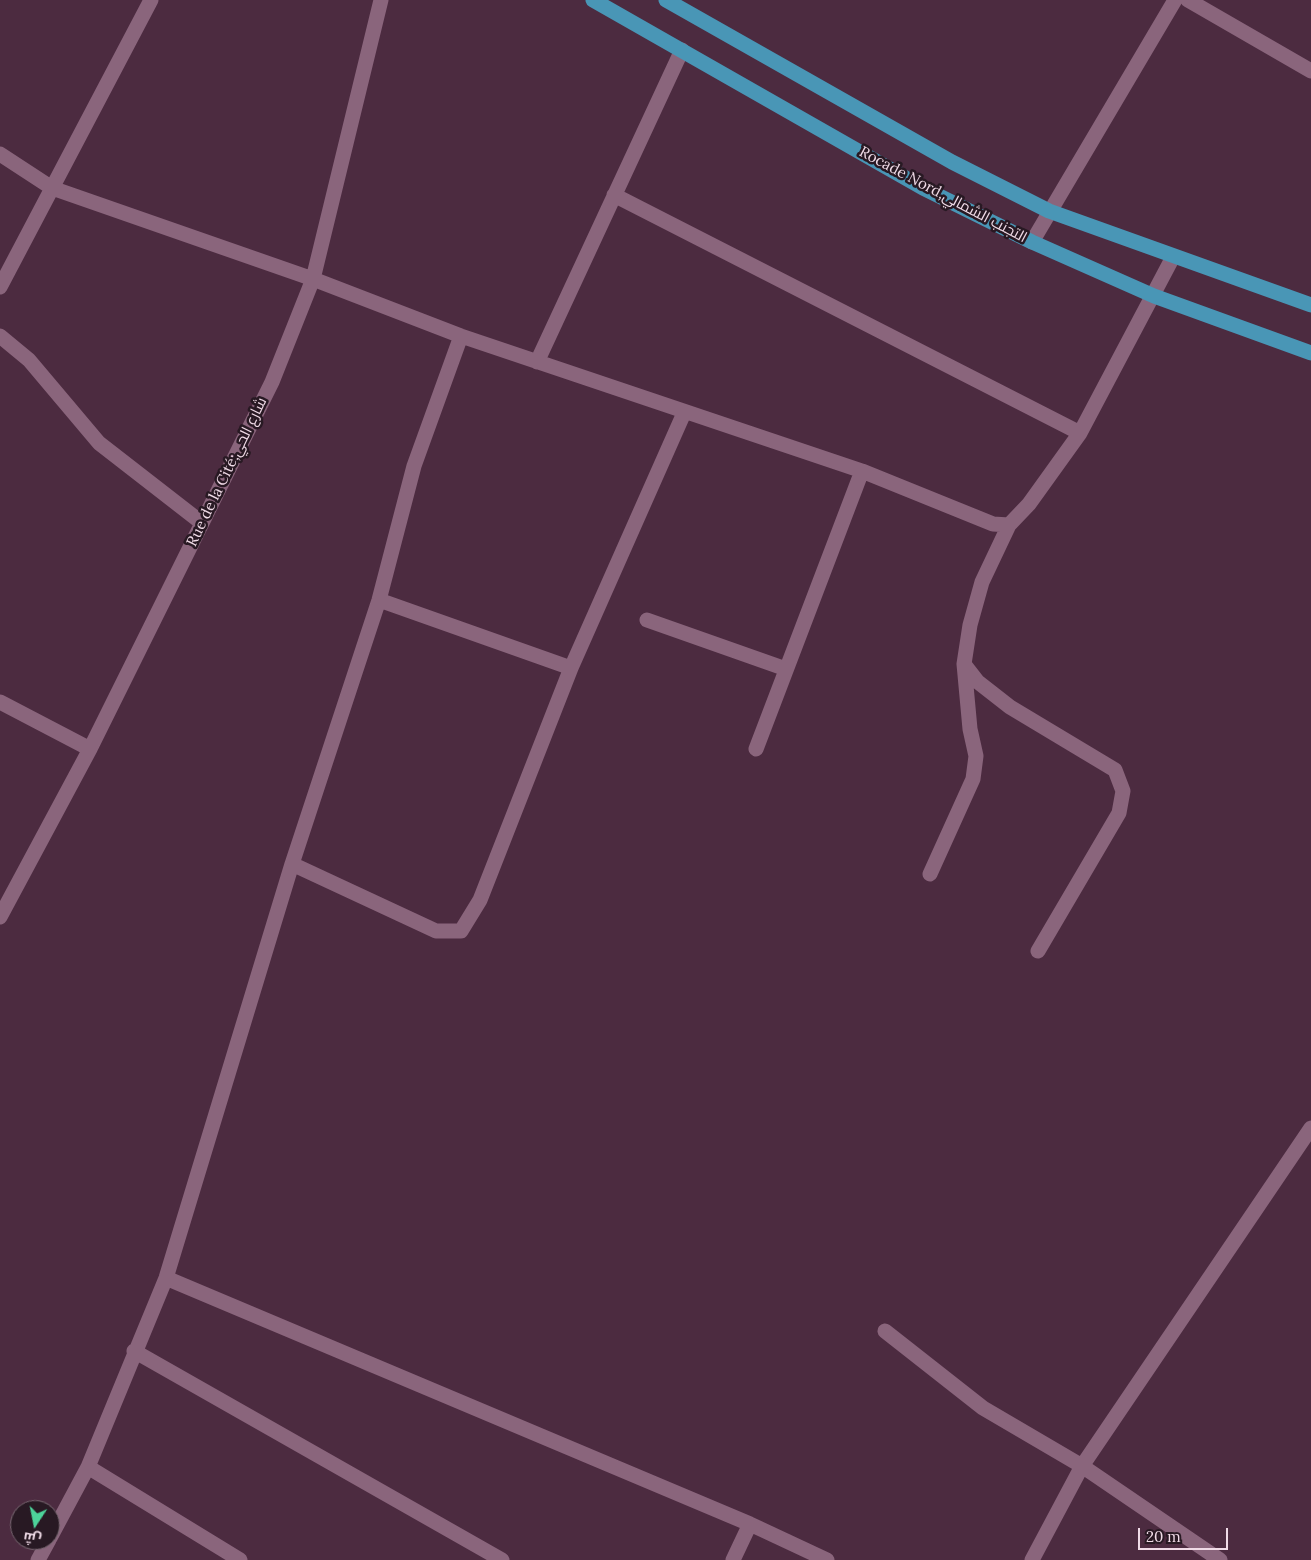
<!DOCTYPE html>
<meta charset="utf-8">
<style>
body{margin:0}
#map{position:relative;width:1311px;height:1560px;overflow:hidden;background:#4c2b40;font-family:Lora,Cairo,serif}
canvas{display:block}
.north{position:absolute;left:10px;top:1500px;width:50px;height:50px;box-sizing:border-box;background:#281923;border:1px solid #786771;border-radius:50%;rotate:191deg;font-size:14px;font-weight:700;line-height:20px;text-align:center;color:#f0dbe7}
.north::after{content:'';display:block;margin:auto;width:18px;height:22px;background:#4dd39a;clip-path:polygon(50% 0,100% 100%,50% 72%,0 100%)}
.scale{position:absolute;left:1138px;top:1528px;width:90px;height:22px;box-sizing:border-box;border:2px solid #f0dbe7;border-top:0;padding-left:6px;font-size:15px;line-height:18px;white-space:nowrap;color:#f0dbe7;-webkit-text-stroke:4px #281923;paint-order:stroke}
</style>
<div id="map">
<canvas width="1311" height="1560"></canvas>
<div class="north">ش</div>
<div class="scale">20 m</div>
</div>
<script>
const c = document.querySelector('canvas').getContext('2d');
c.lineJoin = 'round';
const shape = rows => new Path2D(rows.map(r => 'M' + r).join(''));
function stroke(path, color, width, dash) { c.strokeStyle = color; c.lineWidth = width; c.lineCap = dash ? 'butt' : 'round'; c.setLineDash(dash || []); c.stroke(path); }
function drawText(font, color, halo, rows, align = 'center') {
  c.font = font + ' Lora,Cairo,serif'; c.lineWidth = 5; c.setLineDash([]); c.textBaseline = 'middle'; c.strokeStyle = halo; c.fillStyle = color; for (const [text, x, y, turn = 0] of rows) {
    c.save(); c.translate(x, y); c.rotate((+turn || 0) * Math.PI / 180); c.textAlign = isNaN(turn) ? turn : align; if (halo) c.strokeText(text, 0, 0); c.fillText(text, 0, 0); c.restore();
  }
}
stroke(shape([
 [1188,0,1311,71],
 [0,154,52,188,313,279,461,336,862,471,993,524,1009,525,1029,504,1080,433,1173,257],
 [614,195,1080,433],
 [1032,242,1175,0],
 [0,287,151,0],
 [0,336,29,360,99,443,202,523],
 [537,362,682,50],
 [1009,525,982,582,970,625,964,664,978,682,1010,707,1115,770,1123,791,1119,813,1038,951],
 [379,600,571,668],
 [647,620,786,669],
 [0,702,90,749],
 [756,749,862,471],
 [292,864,436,931,461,931,480,900,571,668,684,413],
 [930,874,973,779,976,756,970,729,964,664],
 [0,917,90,749,272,382,313,279,381,0],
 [166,1278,750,1524,827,1560],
 [885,1331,983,1408,1082,1466,1032,1560],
 [134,1351,502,1560],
 [50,1538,88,1467],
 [38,1560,49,1540],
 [240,1560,88,1467,166,1278,292,864,379,600,414,466,461,336],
 [733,1560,750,1524],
 [1220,1560,1082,1466,1311,1128]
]), '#8a657c', 15);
stroke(shape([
 [593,0,923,188,1032,242,1154,296,1311,353],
 [666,0,952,162,1049,211,1311,305]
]), '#4996b6', 15);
drawText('15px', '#f0dbe7', '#281923', [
 ["Rocade Nord,التجنب الشمالي",943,195,28],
 ["Rue de la Cité;شارع الحي",227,472,-64]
]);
</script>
